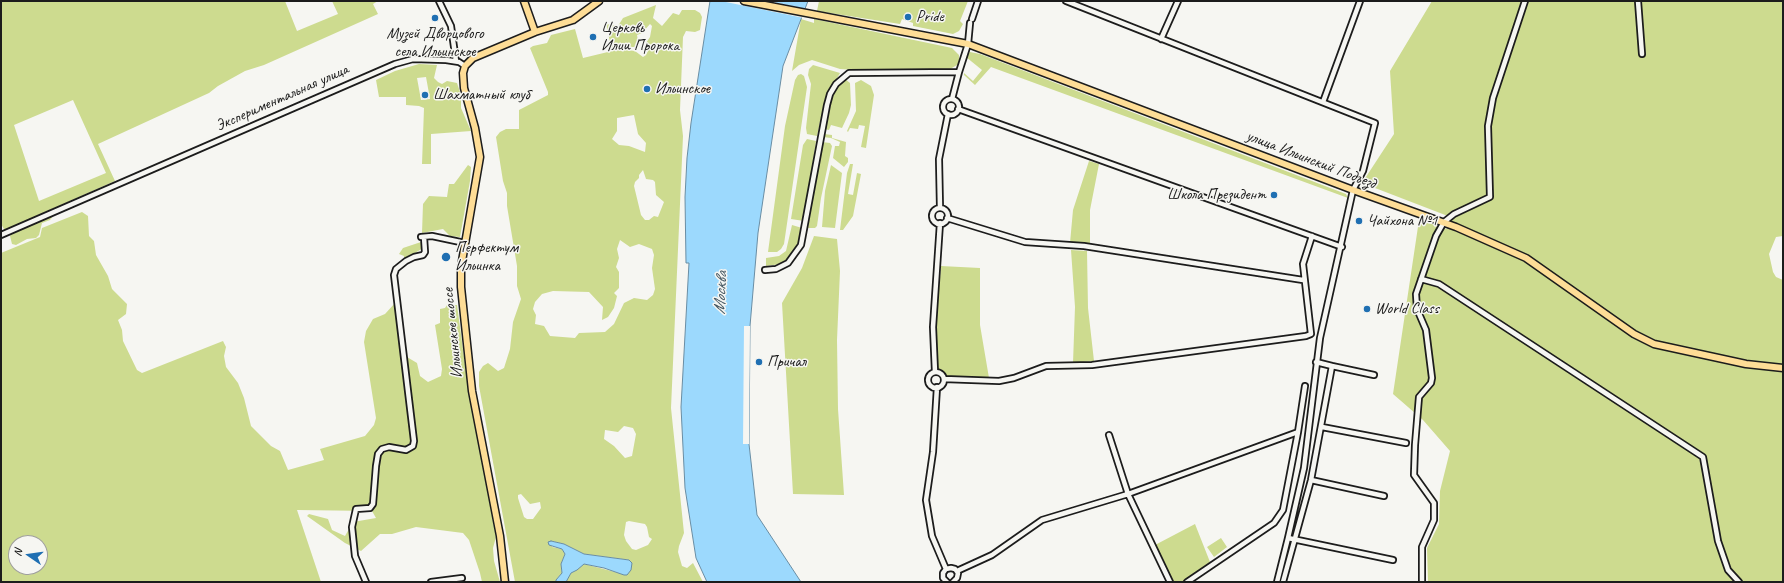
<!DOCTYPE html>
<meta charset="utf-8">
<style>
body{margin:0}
#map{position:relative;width:1784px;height:583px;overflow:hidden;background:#f6f6f2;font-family:Caveat,sans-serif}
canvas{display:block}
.frame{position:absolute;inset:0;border:2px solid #1c1c1c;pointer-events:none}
.north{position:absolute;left:8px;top:535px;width:40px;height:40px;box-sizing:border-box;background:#f6f6f2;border:1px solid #9f9f9c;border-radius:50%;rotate:283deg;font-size:11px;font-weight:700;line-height:16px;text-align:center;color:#1c1c1c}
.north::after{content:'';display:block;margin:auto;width:14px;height:18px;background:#1f6fb2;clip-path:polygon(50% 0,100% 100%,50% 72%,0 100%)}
</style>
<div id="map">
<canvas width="1784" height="583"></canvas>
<div class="frame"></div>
<div class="north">N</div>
</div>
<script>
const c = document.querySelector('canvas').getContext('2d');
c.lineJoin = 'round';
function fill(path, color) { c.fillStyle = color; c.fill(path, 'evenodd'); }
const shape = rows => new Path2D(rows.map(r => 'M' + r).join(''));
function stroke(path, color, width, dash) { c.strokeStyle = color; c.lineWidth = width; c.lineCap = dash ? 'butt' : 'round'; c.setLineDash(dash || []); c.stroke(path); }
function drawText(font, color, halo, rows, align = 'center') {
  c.font = font + ' Caveat,sans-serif'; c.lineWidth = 3; c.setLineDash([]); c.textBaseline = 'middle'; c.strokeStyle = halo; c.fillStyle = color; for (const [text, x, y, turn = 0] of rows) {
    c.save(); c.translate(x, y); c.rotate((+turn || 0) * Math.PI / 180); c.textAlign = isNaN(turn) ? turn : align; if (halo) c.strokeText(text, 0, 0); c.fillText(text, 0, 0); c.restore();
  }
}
fill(shape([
 [1,1,285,1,297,31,338,14,332,1,378,1,373,4,378,14,264,65,245,71,218,86,209,93,98,144,115,181,7,229,4,229,1,224],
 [73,100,106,173,39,201,14,125],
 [819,1,968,1,960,21,963,24,959,31,953,34,913,26,913,23,902,19,900,24,817,11],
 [1432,1,1783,1,1783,236,1776,237,1769,254,1773,272,1776,277,1783,280,1783,582,1428,582,1427,548,1439,524,1440,491,1450,451,1423,420,1393,394,1419,220,1447,229,1453,218,1362,183,1394,134,1390,71],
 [656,5,653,18,662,26,673,13,679,15,682,10,695,10,700,13,702,17,700,30,695,32,686,31,683,37,680,110,683,136,671,408,684,533,679,546,678,552,682,566,687,568,693,563,703,582,565,582,571,573,584,564,627,575,629,560,584,554,564,544,551,541,552,547,562,549,565,554,561,564,562,573,556,580,556,582,515,582,479,386,479,372,483,366,488,363,498,371,504,368,510,349,513,322,521,299,517,286,517,266,507,206,507,193,503,181,496,137,500,132,506,129,519,129,519,110,548,95,548,92,530,48,533,46,547,43,551,35,575,29,583,58,612,51,606,24,618,26,623,18],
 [650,24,652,26,650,37,646,43,649,49,646,55,643,57,635,51,626,50,627,47,637,47,638,41,637,35,642,33],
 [634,115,638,134,646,143,645,152,629,146,619,145,612,139,617,131,617,118],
 [643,170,646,179,653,180,655,182,656,195,664,202,658,217,654,216,649,220,645,220,641,215,634,186,635,182,639,178,639,175],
 [620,240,630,247,639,244,652,249,654,255,652,268,655,289,653,295,647,300,634,298,624,303,614,324,605,332,579,333,575,338,550,336,544,326,535,324,536,315,533,309,535,302,542,294,553,291,589,292,603,307,602,320,608,317,614,308,617,296,614,293,619,288,619,272,616,267,619,258,617,249],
 [624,426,633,428,636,434,632,456,625,458,614,446,604,439,605,430,618,432],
 [521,494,530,504,540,502,541,508,533,519,527,519,524,517,518,498,518,495],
 [629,521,645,524,647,527,649,537,652,539,648,545,636,550,632,549,626,541,624,535,626,522],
 [801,19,814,23,814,19,952,48,959,55,959,64,950,69,855,70,840,69,812,60,799,65,792,71],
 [970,52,980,54,1346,194,1348,198,991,67,975,85,964,75,964,73,973,81,982,70,966,57],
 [419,64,437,65,434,78,438,82,442,84,447,81,457,83,461,95,461,108,471,131,431,134,431,164,422,164,424,108,419,106,406,105,406,97,379,97,376,80,395,71],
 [426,77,430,99,421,100,417,78],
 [813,65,840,73,825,99,817,136,807,134,806,128,811,84,808,75,809,69],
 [801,74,804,76,807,87,784,244,781,249,777,252,768,252,785,126,795,80,798,75],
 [845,79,850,83,851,105,849,113,842,128,831,125,829,130,824,129,832,96,837,85],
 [861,80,871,86,874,95,866,148,861,147,865,126,859,125,858,129,850,128,848,132,847,131,856,111,855,83],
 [824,134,832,135,832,138,846,142,845,156,848,158,848,162,844,167,833,158,835,146,839,146,840,142,831,138,823,137],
 [807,139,816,141,804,221,791,219,803,145],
 [822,142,830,143,832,146,821,198,817,226,815,228,808,228],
 [1089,161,1099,164,1090,210,1090,244,1070,243,1073,210],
 [850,164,853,164,848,194,853,195,857,173,861,174,853,216,843,230,840,230,847,173],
 [468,165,471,167,470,181,460,237,450,236,443,229,422,233,423,204,429,196,447,197,449,184,454,184],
 [831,165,842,173,835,228,822,227,825,191],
 [82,212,88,216,89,236,94,241,96,255,108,276,112,289,127,304,126,314,118,320,122,330,123,341,137,370,142,373,223,341,226,347,224,356,226,367,238,383,244,398,251,426,271,446,280,451,288,470,324,460,320,449,365,436,374,425,376,418,364,342,366,331,373,319,385,314,395,303,402,354,417,363,420,376,428,382,441,376,442,369,435,325,440,323,440,309,445,308,447,305,457,305,469,394,496,537,493,548,494,561,500,582,482,582,480,573,469,540,463,533,416,527,392,534,380,534,361,551,345,543,307,516,309,514,328,519,332,530,345,536,353,522,376,518,372,511,297,510,321,582,1,582,1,253,40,237,42,228],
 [16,543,40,543,40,567,16,567],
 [54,215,50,220,42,223,39,235,36,238,27,239,16,245,12,244,10,236,12,233],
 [792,225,802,228,797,248,788,260,781,264,766,266,766,258,779,256,786,251],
 [814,236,837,239,840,271,837,340,838,409,844,495,793,494,782,303,802,268],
 [421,242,423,248,404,260,404,256,399,254,403,248],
 [1071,250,1087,251,1088,308,1094,361,1073,363,1075,307],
 [941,266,980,268,980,325,989,378,948,377,944,372,937,369,937,312],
 [1195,524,1210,562,1184,582,1172,582,1155,545],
 [1221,538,1227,547,1214,557,1207,547]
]), '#cddb8f');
const water = shape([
 [710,1,808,1,783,66,758,233,750,326,749,444,757,515,801,582,707,582,696,558,685,488,681,407,689,263,686,263,685,197,687,158,691,123,710,1],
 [551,541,564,544,584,554,629,560,632,563,631,570,627,575,624,575,604,568,584,564,577,570,571,573,566,582,556,582,556,580,562,573,561,564,565,554,562,549,549,545,548,542,551,541]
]);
fill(water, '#9cd9fd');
stroke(water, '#698da3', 1);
fill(shape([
 [721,1,768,1,807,9,804,18],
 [744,326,750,326,749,444,743,444]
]), '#f6f6f2');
const minor = shape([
 [439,1,451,26,456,61],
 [1066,1,1375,123,1363,171,1353,190,1320,338,1304,468,1288,538,1393,560],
 [1638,1,1642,54],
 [972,19,978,1],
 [1161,39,1178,1],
 [952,99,959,72],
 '943 107a8 8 0 1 1 16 0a8 8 0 1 1-16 0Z',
 [1323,102,1360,1],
 [958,109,1342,247],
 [940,208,939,159,948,114],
 '932 216a8 8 0 1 1 16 0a8 8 0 1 1-16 0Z',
 [947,218,1025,242,1084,246,1303,280],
 [1,235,395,64,413,59,446,60,459,62,465,66],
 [421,237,432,236,465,243],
 [765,270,776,269,788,263,801,245,827,105,830,94,836,84,849,73,959,72,968,44,970,23],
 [1421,279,1439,284,1703,457,1718,541,1728,570,1739,582],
 [1316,362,1332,366],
 [935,372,933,327,940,223],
 '928 380a8 8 0 1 1 16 0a8 8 0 1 1-16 0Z',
 [944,379,999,381,1014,378,1046,366,1092,365,1306,336,1311,334,1303,264,1312,236],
 [937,387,933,452,926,500,932,536,946,569],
 [1322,427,1406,443],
 [1109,435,1128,494,1170,582],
 [1311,480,1384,496],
 [957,571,992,555,1042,520,1128,494,1298,432,1305,386],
 [366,582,355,556,352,527,356,509,370,508,373,504,376,466,378,454,382,449,389,447,406,450,413,446,414,441,394,275,396,269,406,261,414,257,423,255,425,252,424,237],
 [431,582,462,578],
 [947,582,943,578,943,573,946,569,951,568,955,569,958,573,957,578,953,582],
 [1187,582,1274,523,1283,510,1298,432],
 [1277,582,1288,538],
 [1283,582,1311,480,1332,366,1374,375],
 [1422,582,1422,547,1434,520,1434,503,1414,475,1415,445,1419,397,1431,383,1432,378,1426,330,1417,309,1416,294,1436,236,1444,222,1454,214,1490,197,1488,126,1493,98,1525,1]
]);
const major = shape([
 [524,1,535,32],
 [744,1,968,44,1353,190,1456,227,1526,258,1634,334,1654,344,1746,364,1783,368],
 [505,582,500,536,472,391,461,287,461,267,480,157,475,128,464,88,463,73,465,66,473,58,535,32,573,20,599,1]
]);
stroke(minor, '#1c1c1c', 8);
stroke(major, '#1c1c1c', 9);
stroke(minor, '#f6f6f2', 4.5);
stroke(major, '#fedd96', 6);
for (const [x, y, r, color] of [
 [908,17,4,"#1f6fb2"],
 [435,18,4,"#1f6fb2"],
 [593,37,4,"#1f6fb2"],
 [647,89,4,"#1f6fb2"],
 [425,95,4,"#1f6fb2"],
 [1274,195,4,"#1f6fb2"],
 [1359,221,4,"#1f6fb2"],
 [446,257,5,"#1f6fb2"],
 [1367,309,4,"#1f6fb2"],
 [759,362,4,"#1f6fb2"]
]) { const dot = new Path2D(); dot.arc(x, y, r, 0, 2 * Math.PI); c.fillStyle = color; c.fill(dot); stroke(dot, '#f6f6f2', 1.5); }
drawText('16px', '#1c1c1c', '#f6f6f2', [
 ["Pride",916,17],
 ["Церковь",601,28],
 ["Илии Пророка",601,46],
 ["Музей Дворцового",435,34,"center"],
 ["села Ильинское",435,52,"center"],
 ["Ильинское",655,89],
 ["Шахматный клуб",433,95],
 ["Школа Президент",1266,195,"right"],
 ["Чайхона №1",1367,221],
 ["Перфектум",455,248],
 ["Ильинка",455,266],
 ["World Class",1375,309],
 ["Причал",767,362]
], 'left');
drawText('16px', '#1c1c1c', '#f6f6f2', [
 ["Экспериментальная улица",282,98,-24],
 ["улица Ильинский Подъезд",1311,160,21],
 ["Ильинское шоссе",453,333,-96]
]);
drawText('italic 17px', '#425560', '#f6f6f2', [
 ["Москва",721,293,-87]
]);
</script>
